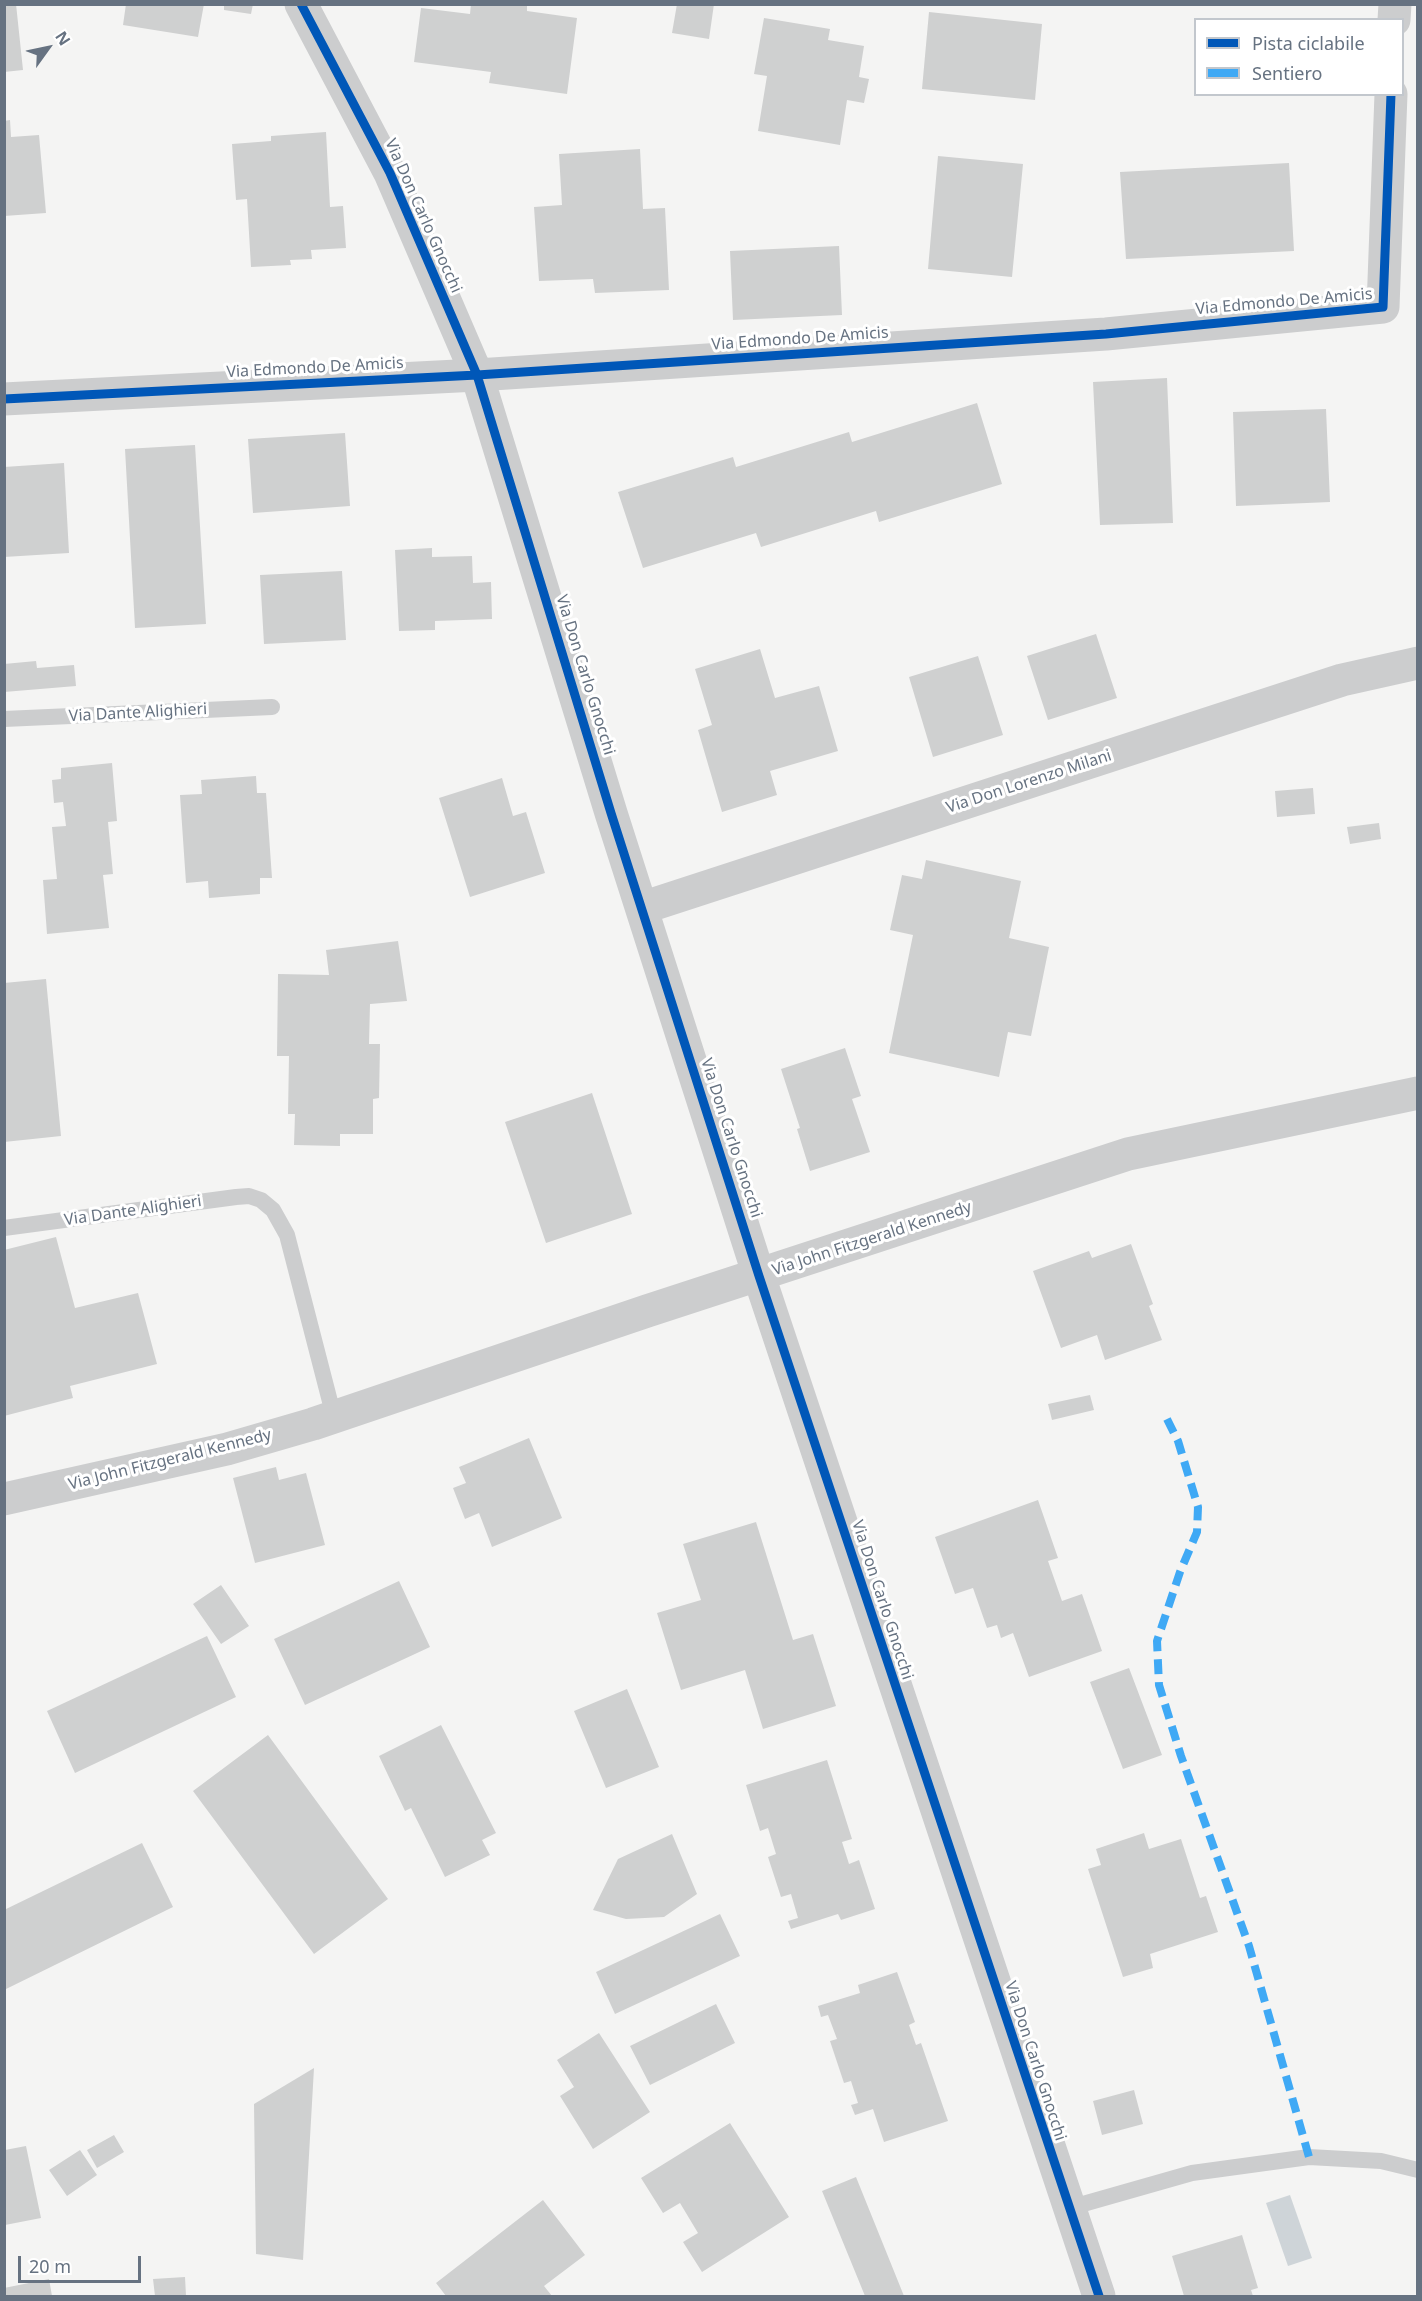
<!DOCTYPE html>
<style>
body{margin:0}
#map{position:relative;width:1422px;height:2301px;overflow:hidden;background:#f4f4f3;font-family:"Noto Sans",sans-serif}
canvas{display:block}
.frame{position:absolute;inset:0;border:6px solid #667281;pointer-events:none}
.legend{position:absolute;left:1194px;top:18px;width:210px;height:78px;box-sizing:border-box;background:#fff;border:2px solid #c2c7cd;margin:0;padding:8px 10px;list-style:none;font-size:18px;color:#667281}
.legend li{display:flex;align-items:center;gap:12px;height:30px}
.legend b{width:30px;border:2px solid #c2c7cd}
.north{position:absolute;left:18px;top:18px;width:60px;height:60px;-webkit-text-stroke:4px #fff;paint-order:stroke;rotate:57deg;font-size:16px;font-weight:700;line-height:24px;text-align:center;color:#667281}
.north::after{content:'';display:block;margin:auto;width:21px;height:27px;background:#667281;clip-path:polygon(50% 0,100% 100%,50% 72%,0 100%)}
.scale{position:absolute;left:18px;top:2256px;width:123px;height:27px;box-sizing:border-box;border:3px solid #667281;border-top:0;padding-left:8px;font-size:18px;line-height:21px;white-space:nowrap;color:#667281;-webkit-text-stroke:4px #fff;paint-order:stroke}
</style>
<div id="map">
<canvas width="1422" height="2301"></canvas>
<div class="frame"></div>
<ul class="legend">
<li><b style="height:8px;background:#0057b8"></b>Pista ciclabile</li>
<li><b style="height:8px;background:#3fa9f5"></b>Sentiero</li>
</ul>
<div class="north">N</div>
<div class="scale">20 m</div>
</div>
<script>
const c = document.querySelector('canvas').getContext('2d');
c.lineJoin = 'round';
function fill(path, color) { c.fillStyle = color; c.fill(path, 'evenodd'); }
const shape = rows => new Path2D(rows.map(r => 'M' + r).join(''));
function stroke(path, color, width, dash) { c.strokeStyle = color; c.lineWidth = width; c.lineCap = dash ? 'butt' : 'round'; c.setLineDash(dash || []); c.stroke(path); }
function drawText(font, color, halo, rows, align = 'center') {
  c.font = font + ' "Noto Sans",sans-serif'; c.lineWidth = 6; c.setLineDash([]); c.textBaseline = 'middle'; c.strokeStyle = halo; c.fillStyle = color; for (const [text, x, y, turn = 0] of rows) {
    c.save(); c.translate(x, y); c.rotate((+turn || 0) * Math.PI / 180); c.textAlign = isNaN(turn) ? turn : align; if (halo) c.strokeText(text, 0, 0); c.fillText(text, 0, 0); c.restore();
  }
}
fill(shape([
 [1290,2195,1312,2258,1288,2266,1266,2203]
]), '#ced4d8');
fill(shape([
 [4,4,16,4,23,70,4,72],
 [126,4,204,4,198,37,123,25],
 [224,4,253,4,251,14,224,10],
 [471,4,527,4,527,11,577,18,567,94,489,83,491,72,414,62,421,8,470,14],
 [677,4,714,4,709,39,672,33],
 [929,12,1042,24,1035,100,922,89],
 [764,18,830,29,828,40,864,46,859,77,869,79,864,103,847,100,840,145,758,131,767,76,754,74],
 [10,120,11,137,39,135,46,213,4,216,4,121],
 [326,132,330,207,343,206,346,248,311,250,312,259,290,260,291,265,251,267,247,199,236,200,232,144,271,141,271,136],
 [640,149,643,209,665,208,669,290,595,293,593,279,539,281,534,207,562,205,559,154],
 [938,156,1023,164,1012,277,928,269],
 [1289,163,1294,251,1126,259,1120,172],
 [839,246,842,315,733,320,730,251],
 [1167,378,1173,523,1100,525,1093,382],
 [977,403,1002,484,879,522,876,511,761,547,756,533,643,568,618,492,733,457,736,467,849,432,852,442],
 [1326,409,1330,502,1236,506,1233,412],
 [345,433,350,506,253,513,248,439],
 [195,445,206,624,135,628,125,449],
 [64,463,69,553,4,557,4,467],
 [432,548,432,557,472,556,473,583,491,582,492,619,435,621,435,630,399,631,395,550],
 [342,571,346,640,264,644,260,575],
 [1096,634,1117,698,1048,720,1027,656],
 [760,649,775,698,819,686,838,751,770,771,777,795,722,812,698,730,712,725,695,669],
 [978,656,1003,735,933,757,909,677],
 [36,661,37,668,74,665,76,686,4,692,4,664],
 [112,763,117,821,108,822,113,874,103,875,109,928,47,934,43,880,57,879,52,827,66,826,63,802,54,803,52,780,61,779,61,768],
 [256,776,257,793,266,793,272,878,260,878,260,894,209,898,208,881,186,883,180,795,202,794,201,780],
 [502,778,513,816,526,812,545,873,470,897,439,798],
 [1313,788,1315,814,1277,817,1275,791],
 [1379,823,1381,839,1350,844,1347,827],
 [926,860,1021,881,1009,938,1049,947,1031,1036,1008,1032,999,1077,889,1053,913,935,890,930,902,875,922,879],
 [398,941,407,1001,370,1004,369,1044,380,1044,379,1098,373,1099,373,1134,340,1134,340,1146,294,1145,295,1114,288,1114,289,1056,277,1056,278,974,329,975,326,950],
 [46,979,61,1136,4,1142,4,983],
 [845,1048,861,1096,852,1099,870,1152,810,1171,797,1129,800,1128,781,1069],
 [592,1093,632,1214,546,1243,505,1122],
 [56,1237,75,1308,138,1293,157,1364,70,1386,73,1398,4,1416,4,1250],
 [1131,1244,1153,1304,1149,1306,1162,1340,1105,1360,1097,1335,1061,1348,1033,1271,1089,1251,1092,1258],
 [1090,1395,1094,1410,1052,1420,1048,1404],
 [529,1438,562,1518,492,1547,479,1513,465,1519,453,1488,466,1483,459,1467],
 [276,1467,279,1480,306,1473,325,1545,255,1563,233,1478],
 [1038,1500,1058,1558,1048,1561,1062,1601,1082,1594,1102,1651,1029,1677,1013,1633,1001,1638,997,1625,987,1628,973,1588,955,1594,935,1537],
 [756,1522,793,1640,813,1634,836,1706,763,1729,745,1670,681,1690,657,1613,701,1600,683,1544],
 [399,1581,430,1647,305,1705,274,1639],
 [221,1585,249,1626,221,1644,193,1604],
 [207,1636,236,1697,75,1773,47,1711],
 [1129,1668,1162,1755,1123,1769,1090,1682],
 [627,1689,659,1767,606,1788,574,1711],
 [441,1725,496,1833,482,1840,490,1855,445,1877,411,1808,405,1811,379,1756],
 [268,1735,388,1899,314,1954,193,1791],
 [827,1760,852,1839,842,1842,849,1864,859,1860,875,1909,841,1920,838,1914,791,1929,788,1921,798,1918,791,1894,781,1897,768,1857,776,1854,768,1828,760,1831,746,1785],
 [1144,1833,1149,1849,1181,1839,1200,1898,1206,1896,1218,1932,1150,1954,1153,1968,1123,1977,1088,1869,1101,1865,1096,1849],
 [672,1834,697,1894,664,1917,626,1919,593,1910,618,1859],
 [142,1843,173,1907,4,1990,4,1910],
 [720,1914,740,1956,615,2014,596,1972],
 [897,1972,915,2022,909,2025,916,2045,921,2043,948,2121,884,2142,873,2109,855,2115,851,2105,858,2103,851,2081,844,2083,830,2041,837,2039,828,2015,821,2017,818,2006,860,1993,858,1985],
 [716,2004,735,2043,650,2085,630,2046],
 [599,2033,650,2112,593,2149,560,2096,574,2087,557,2060],
 [314,2068,303,2260,256,2254,254,2104],
 [1134,2090,1143,2124,1102,2135,1093,2101],
 [730,2123,789,2217,702,2272,683,2242,698,2233,680,2203,663,2213,641,2178],
 [114,2135,124,2152,97,2168,87,2150],
 [26,2146,41,2218,5,2225,5,2150],
 [80,2150,97,2175,67,2196,49,2170],
 [856,2177,904,2296,865,2296,822,2191],
 [543,2200,585,2255,544,2286,552,2296,446,2296,436,2283],
 [1242,2235,1258,2288,1251,2290,1253,2296,1184,2296,1172,2256],
 [185,2277,186,2296,155,2296,153,2279],
 [49,2279,52,2296,4,2296,4,2288]
]), '#cfd0d0');
stroke(shape([
 [4,719,272,707],
 [4,1228,236,1197,249,1196,261,1200,273,1210,287,1235,334,1417],
 [1069,2208,1192,2173,1309,2157,1381,2161,1418,2170]
]), '#cccdce', 16);
stroke(shape([
 [301,4,390,173,477,375,611,813,759,1276,1099,2296],
 [1394,20,1395,4],
 [4,399,477,375,1106,334,1383,307,1391,94],
 [642,908,1342,680,1418,663],
 [4,1499,227,1449,313,1424,647,1311,1128,1154,1418,1093]
]), '#cccdce', 33);
stroke(shape([
 [1167,1419,1178,1441,1198,1507,1197,1532,1180,1572,1157,1641,1159,1685,1181,1756,1249,1946,1309,2157]
]), '#3fa9f5', 8, [15, 8]);
stroke(shape([
 [301,4,390,173,477,375,611,813,759,1276,1099,2296],
 [4,399,477,375,1106,334,1383,307,1391,94]
]), '#0057b8', 9);
drawText('16px', '#667281', '#fff', [
 ["Via Don Carlo Gnocchi",423,216,66],
 ["Via Edmondo De Amicis",1284,302,-5],
 ["Via Edmondo De Amicis",800,339,-4],
 ["Via Edmondo De Amicis",315,368,-3],
 ["Via Don Carlo Gnocchi",585,675,73],
 ["Via Dante Alighieri",138,713,-3],
 ["Via Don Lorenzo Milani",1029,782,-18],
 ["Via Don Carlo Gnocchi",731,1138,72],
 ["Via Dante Alighieri",133,1211,-8],
 ["Via John Fitzgerald Kennedy",872,1239,-18],
 ["Via John Fitzgerald Kennedy",170,1460,-14],
 ["Via Don Carlo Gnocchi",882,1600,72],
 ["Via Don Carlo Gnocchi",1035,2061,72]
]);
</script>
